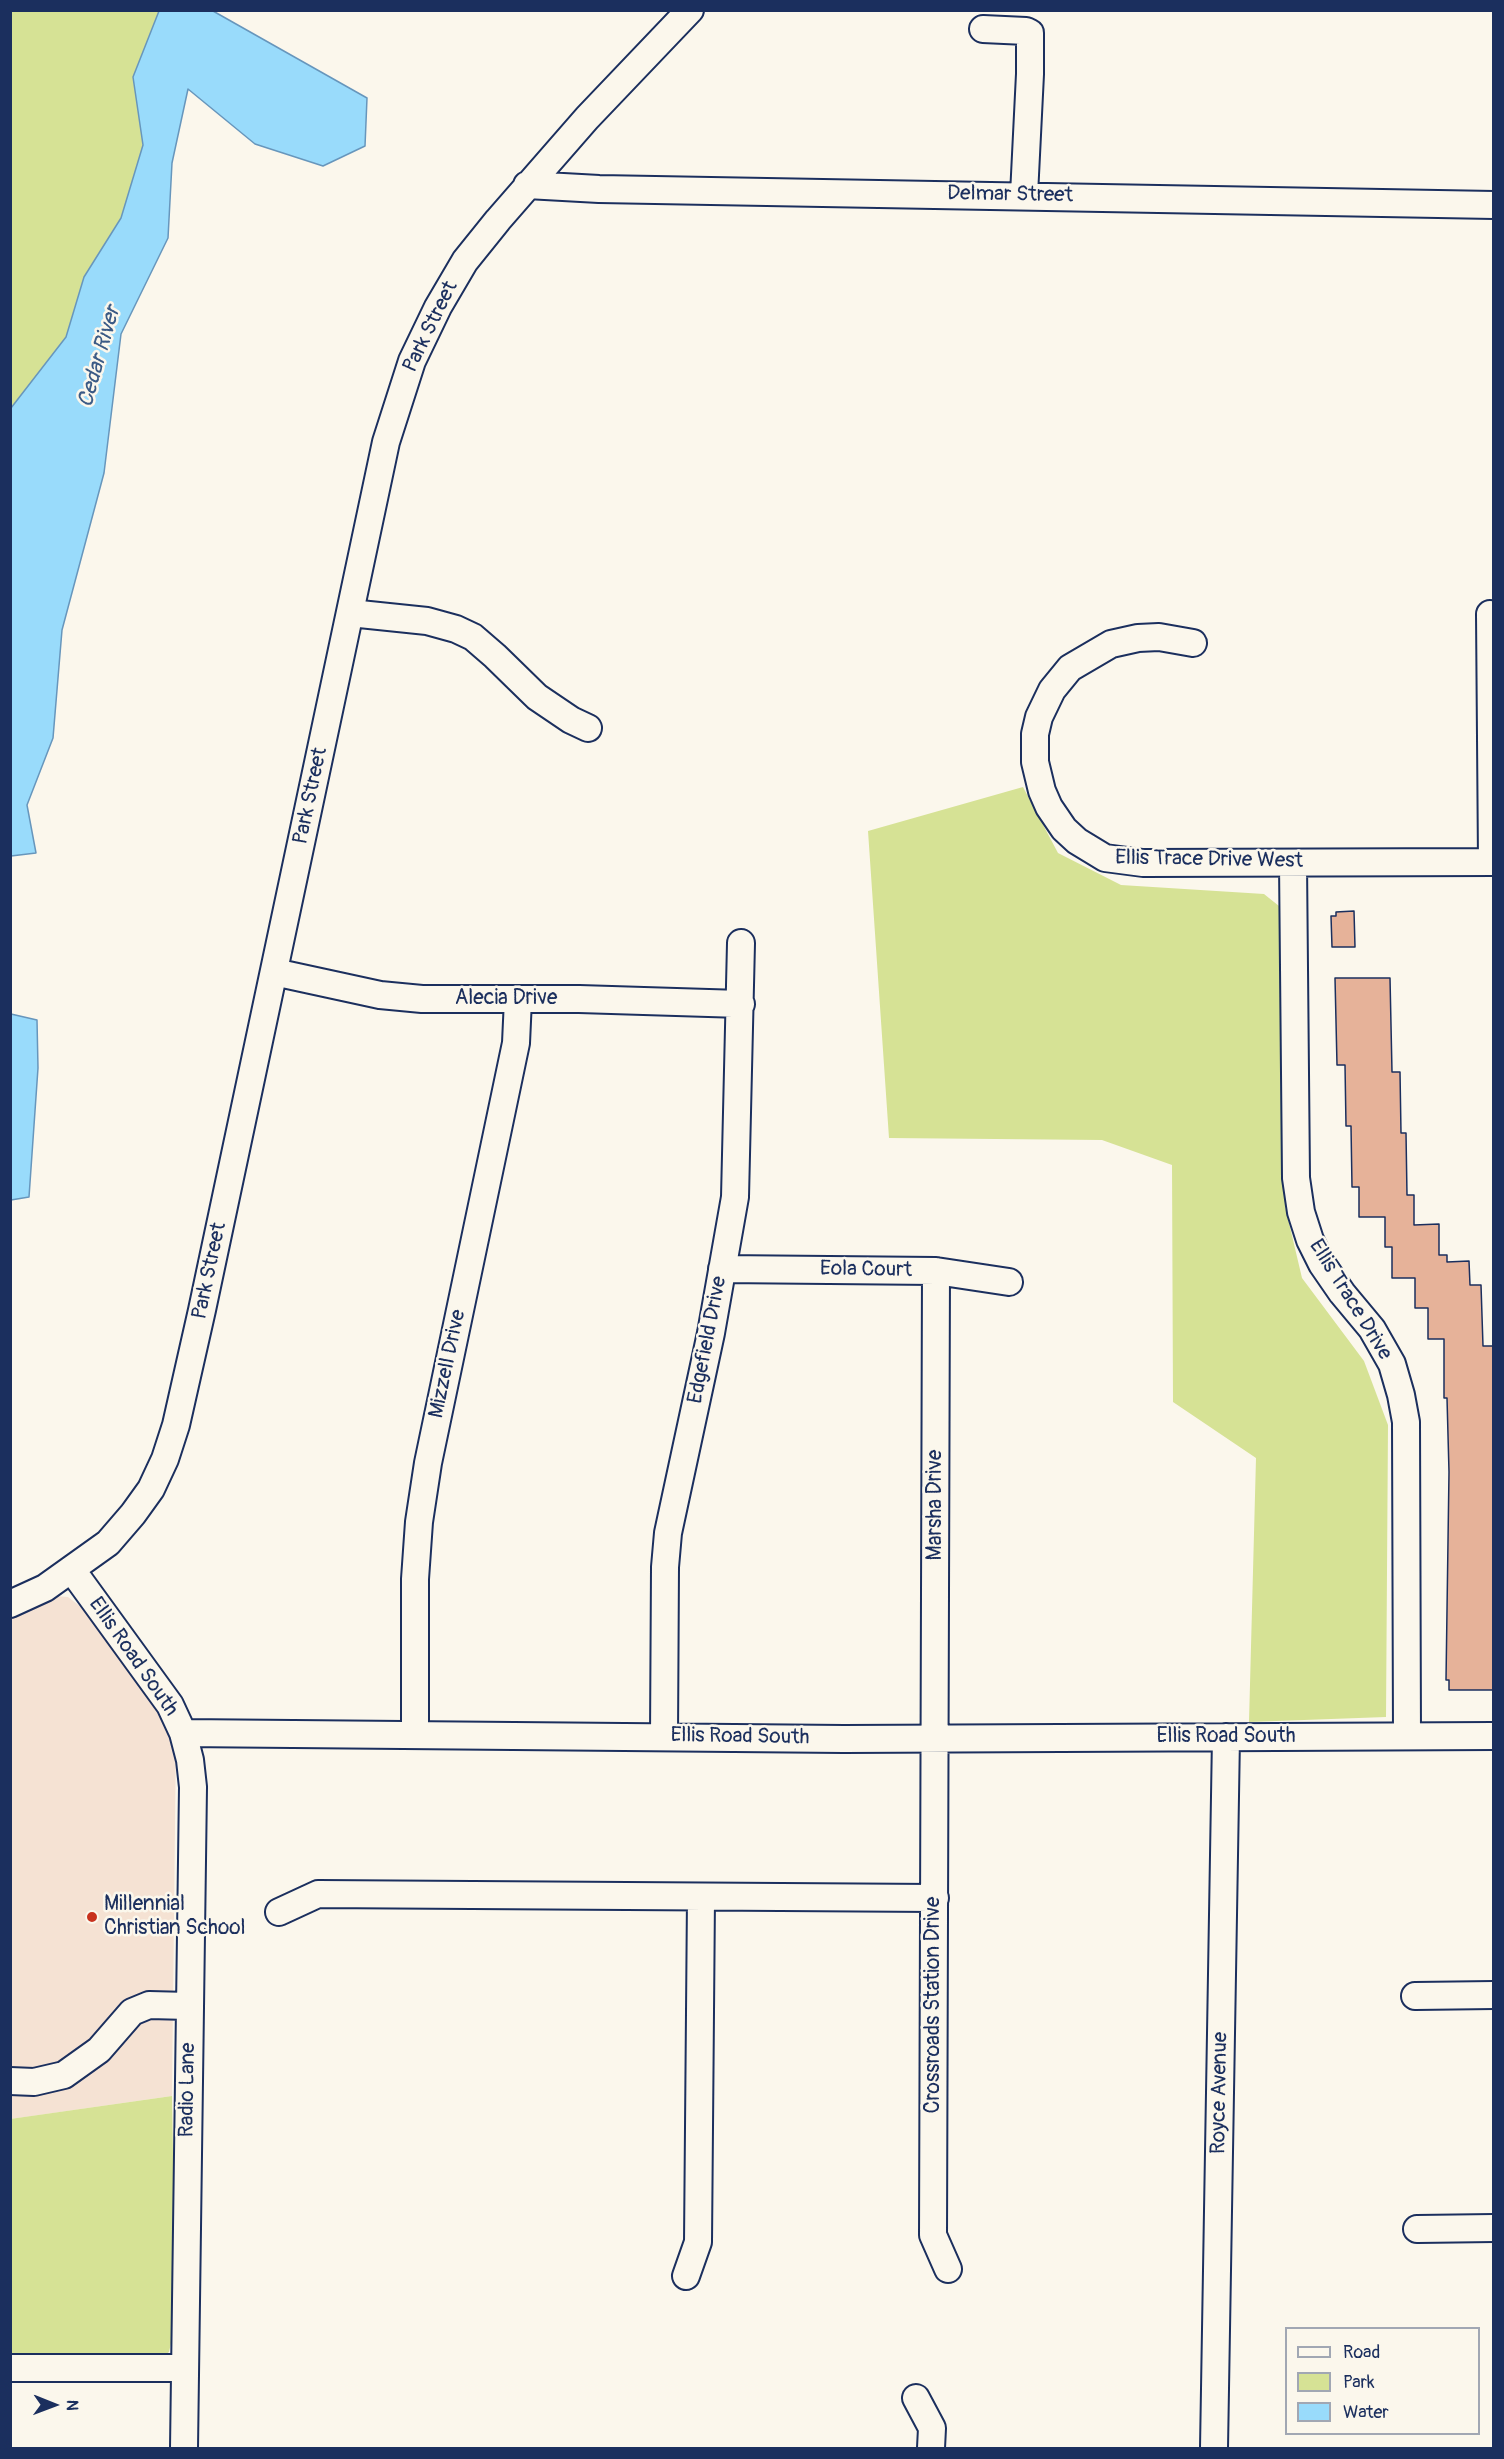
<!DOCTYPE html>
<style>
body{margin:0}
#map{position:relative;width:1504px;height:2459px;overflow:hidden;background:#fbf7ec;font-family:Pangolin,sans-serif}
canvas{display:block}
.frame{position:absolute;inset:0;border:12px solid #1b2f5e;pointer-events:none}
.legend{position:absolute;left:1285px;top:2327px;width:195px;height:108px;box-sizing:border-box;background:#fbf7ec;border:2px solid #a1a7b3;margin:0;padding:8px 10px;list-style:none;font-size:18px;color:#1b2f5e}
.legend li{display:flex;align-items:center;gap:12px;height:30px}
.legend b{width:30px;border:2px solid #a1a7b3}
.north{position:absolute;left:24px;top:2375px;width:60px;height:60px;-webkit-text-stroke:4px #fbf7ec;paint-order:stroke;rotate:91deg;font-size:16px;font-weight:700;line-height:24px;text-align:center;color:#1b2f5e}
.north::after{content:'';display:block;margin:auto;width:21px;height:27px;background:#1b2f5e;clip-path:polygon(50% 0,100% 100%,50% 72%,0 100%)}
</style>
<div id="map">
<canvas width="1504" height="2459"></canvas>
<div class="frame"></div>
<ul class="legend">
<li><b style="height:8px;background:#fbf7ec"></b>Road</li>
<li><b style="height:16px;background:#d6e295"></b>Park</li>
<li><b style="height:16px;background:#99dbfb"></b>Water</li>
</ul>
<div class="north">N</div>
</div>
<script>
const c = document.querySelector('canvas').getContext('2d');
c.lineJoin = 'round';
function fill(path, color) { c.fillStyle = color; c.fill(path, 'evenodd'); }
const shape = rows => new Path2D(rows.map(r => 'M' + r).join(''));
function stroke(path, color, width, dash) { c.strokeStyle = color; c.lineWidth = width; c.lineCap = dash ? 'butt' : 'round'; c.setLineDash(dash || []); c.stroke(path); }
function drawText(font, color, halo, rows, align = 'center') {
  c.font = font + ' Pangolin,sans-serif'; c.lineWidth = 5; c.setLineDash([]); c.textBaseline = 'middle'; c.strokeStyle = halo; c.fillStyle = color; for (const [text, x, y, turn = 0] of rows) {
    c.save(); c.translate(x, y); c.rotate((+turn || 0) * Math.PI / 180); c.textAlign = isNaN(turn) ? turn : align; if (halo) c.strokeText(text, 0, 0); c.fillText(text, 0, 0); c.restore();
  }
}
fill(shape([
 [55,1596,68,1597,89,1613,176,1737,172,2096,11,2119,10,1610]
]), '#f5e2d3');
fill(shape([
 [11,11,159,11,133,77,143,145,121,218,84,277,66,337,11,408],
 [1023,787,1058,853,1121,885,1264,894,1279,906,1285,1206,1302,1278,1364,1361,1388,1425,1386,1717,1249,1722,1256,1458,1173,1402,1172,1165,1102,1140,889,1138,868,831],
 [172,2096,176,2321,169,2352,158,2361,11,2358,10,2119]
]), '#d6e295');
const water = shape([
 [159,11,213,11,367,98,365,146,323,166,255,144,188,89,172,163,168,238,121,334,104,473,62,630,53,738,27,805,36,853,11,856,11,408,66,337,84,277,121,218,143,145,133,77,159,11],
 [11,1014,37,1020,38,1068,29,1197,11,1200,11,1014]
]);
fill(water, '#99dbfb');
stroke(water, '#6796bc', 1.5);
const building = shape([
 [1354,911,1355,947,1332,947,1331,916,1336,916,1336,912,1354,911],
 [1335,978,1390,978,1392,1072,1400,1072,1401,1133,1406,1133,1407,1195,1414,1195,1414,1225,1439,1224,1439,1255,1447,1255,1447,1262,1469,1261,1470,1285,1481,1285,1483,1346,1494,1346,1494,1690,1449,1690,1449,1680,1446,1680,1449,1472,1447,1398,1444,1398,1444,1339,1428,1339,1428,1308,1415,1308,1415,1278,1392,1278,1392,1247,1385,1247,1385,1217,1359,1217,1359,1187,1352,1187,1351,1126,1346,1126,1345,1065,1337,1065,1335,978]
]);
fill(building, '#e6b299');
stroke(building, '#1b2f5e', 1.5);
const minor = shape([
 [983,29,1026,31,1030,33,1030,74,1024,195],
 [527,185,599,189,1494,205],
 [350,613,427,621,456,629,473,637,495,656,537,697,571,720,588,728],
 [1490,614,1492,862],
 [1193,643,1159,637,1138,638,1111,644,1070,668,1052,690,1039,717,1035,734,1035,762,1042,791,1049,807,1064,829,1077,841,1105,858,1143,863,1494,862],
 [1293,863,1296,1178,1301,1212,1310,1240,1322,1264,1342,1293,1372,1329,1392,1364,1401,1395,1406,1422,1407,1736],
 [274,972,380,995,422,999,579,999,741,1004],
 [722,1269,936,1271,1009,1282],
 [936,1271,933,2235,948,2269],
 [72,1570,170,1705,183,1733,190,1760,193,1787,184,2448],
 [10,1604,45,1588,108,1543,133,1514,151,1489,165,1459,176,1425,202,1310,386,442,412,361,438,307,465,261,498,220,587,118,690,10],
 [183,1733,844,1739,1494,1736],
 [415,1734,415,1579,419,1522,428,1463,516,1043,518,999],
 [664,1736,665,1567,668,1533,711,1333,735,1197,741,943],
 [279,1912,318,1894,935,1898],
 [1415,1996,1494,1995],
 [10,2081,34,2082,64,2075,99,2050,132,2012,149,2005,189,2006],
 [1417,2229,1494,2228],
 [686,2276,698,2242,701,1897],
 [10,2368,184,2368],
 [916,2398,932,2428,931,2448],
 [1214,2448,1226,1737]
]);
stroke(minor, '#1b2f5e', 30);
stroke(minor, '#fbf7ec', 26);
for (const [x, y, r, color] of [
 [92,1917,6,"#c8321e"]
]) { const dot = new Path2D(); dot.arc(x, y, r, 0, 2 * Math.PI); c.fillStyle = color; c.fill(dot); stroke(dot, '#fbf7ec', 2); }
drawText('21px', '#1b2f5e', '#fbf7ec', [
 ["Delmar Street",1010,195,1],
 ["Park Street",431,327,-64],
 ["Park Street",311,796,-78],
 ["Ellis Trace Drive West",1209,860,1],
 ["Alecia Drive",506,999],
 ["Eola Court",866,1270,1],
 ["Park Street",210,1271,-78],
 ["Ellis Trace Drive",1350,1300,58],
 ["Edgefield Drive",708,1340,-79],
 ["Mizzell Drive",448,1364,-78],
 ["Marsha Drive",936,1505,-90],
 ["Ellis Road South",133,1657,55],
 ["Ellis Road South",740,1737,1],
 ["Ellis Road South",1226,1737],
 ["Crossroads Station Drive",934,2005,-90],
 ["Radio Lane",188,2090,-89],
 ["Royce Avenue",1220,2093,-89]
]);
drawText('21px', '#1b2f5e', '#fbf7ec', [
 ["Millennial",104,1905],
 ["Christian School",104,1929]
], 'left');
drawText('italic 22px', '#3a5a85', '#fbf7ec', [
 ["Cedar River",100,357,-74]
]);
</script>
